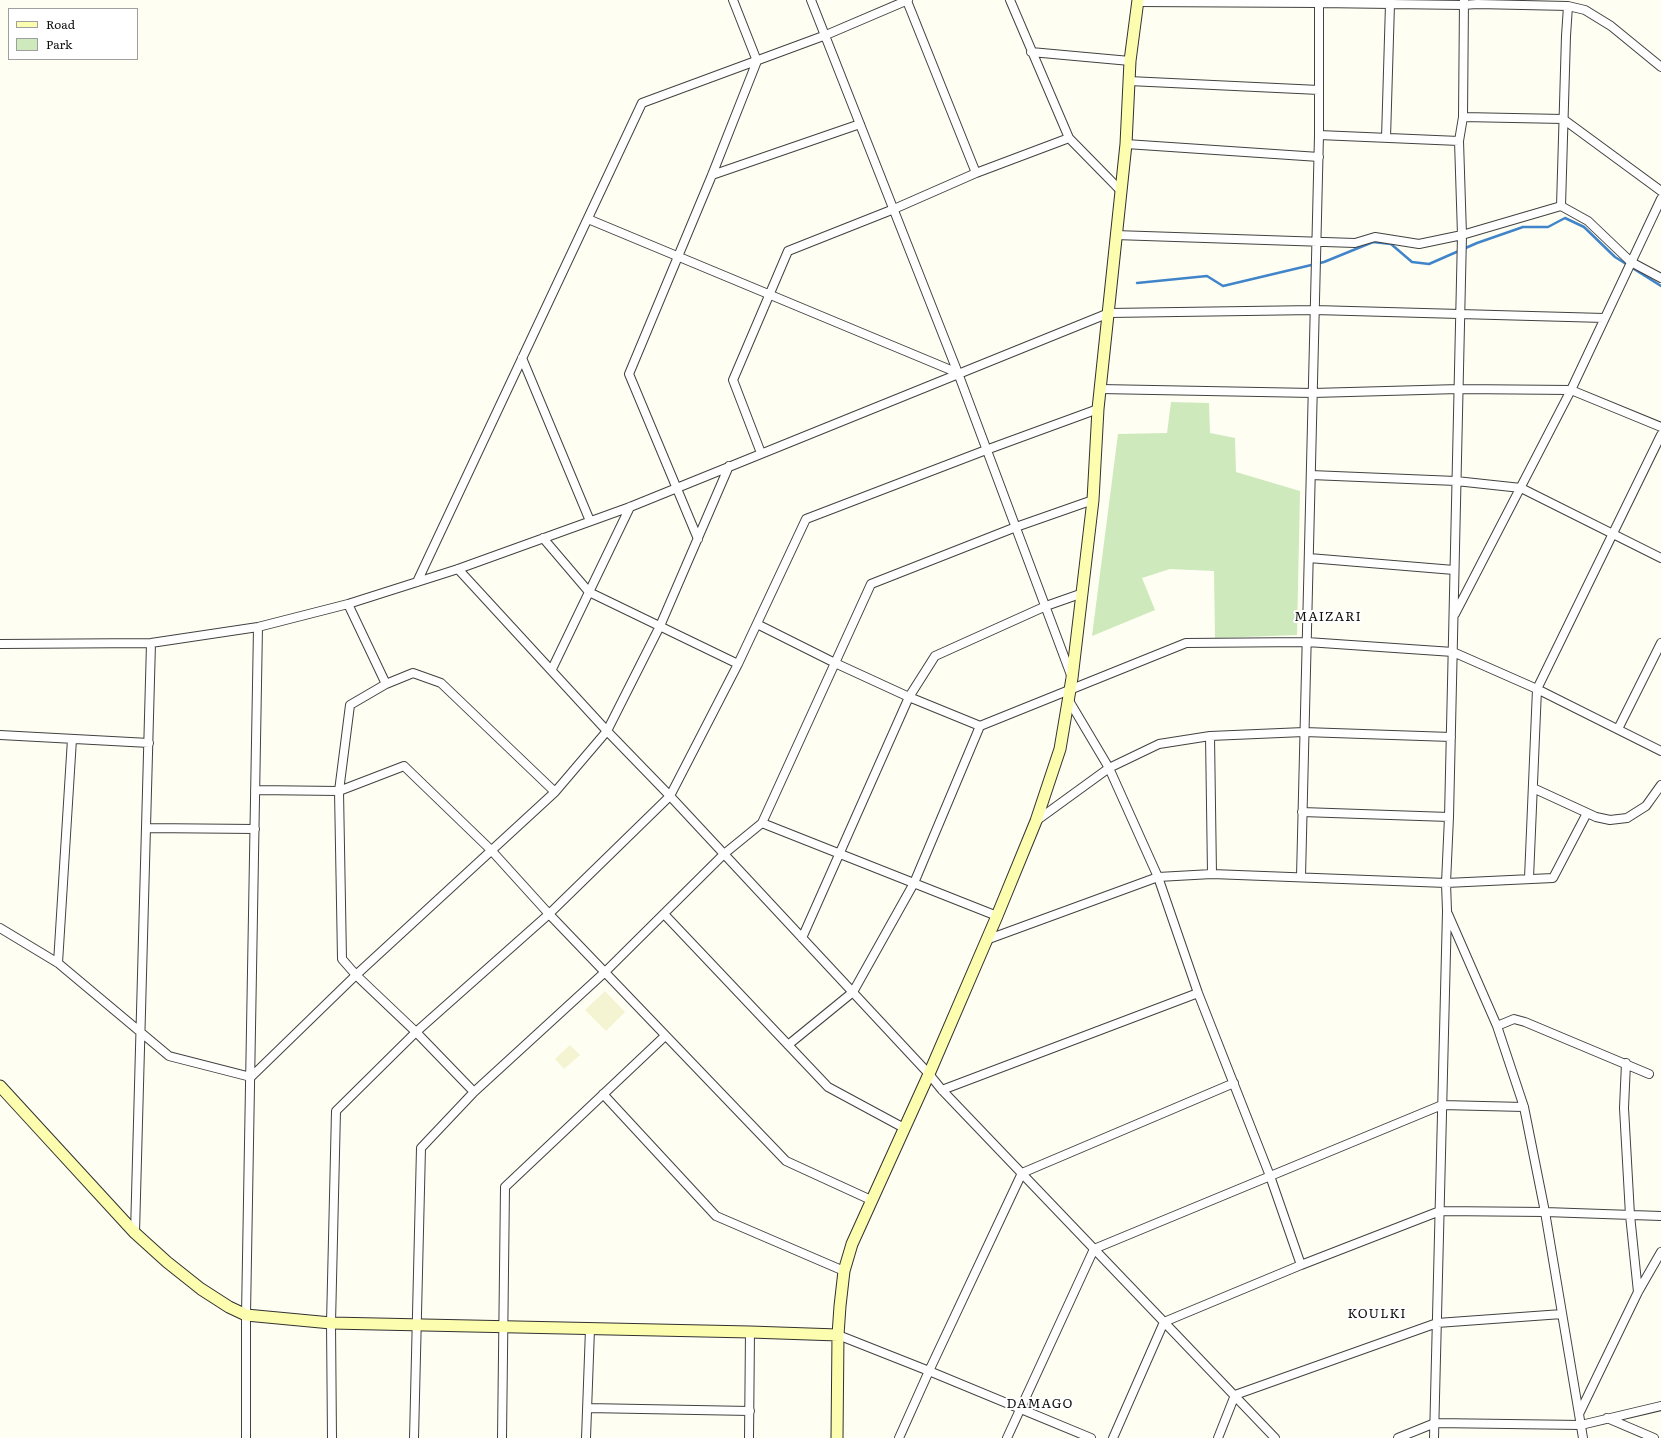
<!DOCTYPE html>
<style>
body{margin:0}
#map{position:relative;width:1661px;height:1438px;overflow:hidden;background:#fffef2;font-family:Literata,serif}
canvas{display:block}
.legend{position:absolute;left:8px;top:8px;width:130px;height:52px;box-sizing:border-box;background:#fff;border:1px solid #9f9f9f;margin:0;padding:5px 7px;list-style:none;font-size:12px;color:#0f0f0f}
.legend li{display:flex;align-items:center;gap:8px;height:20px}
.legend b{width:20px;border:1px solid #9f9f9f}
</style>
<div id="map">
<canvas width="1661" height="1438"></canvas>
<ul class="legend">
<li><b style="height:5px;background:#fdfdaf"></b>Road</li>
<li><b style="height:11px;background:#cee9bc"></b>Park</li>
</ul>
</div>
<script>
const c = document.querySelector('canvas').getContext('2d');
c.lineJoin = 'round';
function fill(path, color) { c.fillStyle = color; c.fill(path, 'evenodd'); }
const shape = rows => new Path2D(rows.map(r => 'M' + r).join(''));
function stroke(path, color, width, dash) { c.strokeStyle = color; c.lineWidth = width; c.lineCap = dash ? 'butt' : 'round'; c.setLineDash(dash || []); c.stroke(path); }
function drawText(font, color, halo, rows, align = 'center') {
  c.font = font + ' Literata,serif'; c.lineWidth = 4; c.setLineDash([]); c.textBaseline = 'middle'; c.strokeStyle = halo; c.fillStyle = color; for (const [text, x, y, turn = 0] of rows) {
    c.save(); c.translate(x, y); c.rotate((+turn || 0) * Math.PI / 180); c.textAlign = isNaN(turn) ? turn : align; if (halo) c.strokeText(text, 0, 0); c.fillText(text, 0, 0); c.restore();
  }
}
fill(shape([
 [605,991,625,1012,606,1031,585,1010],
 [570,1045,580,1055,564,1069,555,1059]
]), '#f4f4d2');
fill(shape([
 [1171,402,1209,403,1210,433,1235,438,1236,472,1300,491,1297,635,1215,638,1214,571,1170,569,1142,578,1155,610,1092,636,1118,434,1167,433]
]), '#cee9bc');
stroke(shape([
 [1137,283,1207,276,1223,286,1324,262,1373,242,1391,244,1412,262,1429,264,1477,243,1523,227,1548,227,1565,218,1584,227,1615,257,1661,286]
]), '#4084ca', 2.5);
const street = shape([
 [811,0,958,373,1071,675],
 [1010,0,1069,138,1120,190],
 [907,1,976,173],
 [1138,2,1319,3,1463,5,1477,4,1568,6],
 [1031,52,1130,61],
 [1129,81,1319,90],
 [1463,117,1563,119,1661,191],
 [1319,135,1459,141],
 [1386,138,1390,4],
 [1126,144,1319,157],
 [712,175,860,124],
 [1561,206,1566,36,1568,6,1585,10,1611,26,1661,67],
 [588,219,958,373],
 [1115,235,1355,243,1375,237,1419,244,1462,235,1561,206,1588,221,1631,262,1661,278],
 [522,358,590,521],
 [1100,389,1313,393,1459,389,1571,390,1661,427],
 [761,453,733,380,788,251,894,209,976,173,1069,138],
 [1311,475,1456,481,1521,488,1661,558],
 [543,538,589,592,738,664],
 [698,539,629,374,712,175,757,61,733,0],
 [1309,558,1454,570],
 [458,569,607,731,670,796,929,1074,942,1090,1275,1438],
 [417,582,642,103,826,35,908,0],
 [348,604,386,684],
 [1455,614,1571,390,1661,199],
 [757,624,835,663,909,697,980,726],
 [0,644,151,643,258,627,348,604,458,569,630,507,1109,313,1315,310,1604,318],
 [552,669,630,507],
 [1068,699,1109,768,1158,877,1198,993,1270,1176,1301,1265],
 [1618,729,1661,643],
 [0,735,149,743],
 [1210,736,1212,874],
 [1533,788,1596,817,1610,820,1627,818,1646,806,1661,785],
 [255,790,339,791,404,766,491,850,549,914,786,1161,871,1200],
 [1302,812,1449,817],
 [1036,821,1109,768,1159,744,1210,736,1304,732,1451,737],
 [762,823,997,916],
 [146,828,255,829],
 [1301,877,1319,135,1319,0],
 [1529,878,1537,689,1661,435],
 [664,914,828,1087,904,1128],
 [1448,914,1497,1026,1524,1107,1545,1212,1583,1438],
 [0,928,58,963,169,1056,251,1077,356,975,555,792,607,731,660,626,729,466],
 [802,938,909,697,935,656,1046,606,1083,593],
 [986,940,1158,877,1212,874,1446,883,1553,878,1587,813],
 [58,963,72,739],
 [1497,1026,1514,1019,1525,1022,1649,1074],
 [788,1045,853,992,914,883,980,726,1186,643,1307,642,1453,652,1537,689,1661,751],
 [1626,1063,1624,1108,1630,1215,1638,1292],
 [942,1090,1198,993],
 [474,1092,416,1032,356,975,342,959,339,791,350,705,386,684,413,673,441,683,555,792],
 [603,1094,716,1216,844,1271],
 [135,1233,151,643],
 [838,1335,929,1371,1091,1438],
 [587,1408,750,1411],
 [1579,1414,1638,1292,1661,1252],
 [1607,1418,1654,1438],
 [246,1438,246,1315,258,627],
 [332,1438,331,1323,336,1111,416,1032,549,914,670,796,738,664,806,519,986,450,1098,409],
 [414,1438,421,1148,474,1092,605,972,724,854,762,823,871,584,1016,527,1093,500],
 [502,1438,505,1187,665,1036],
 [586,1438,590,1329],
 [749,1438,750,1332],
 [899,1438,929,1371,1022,1173,1234,1083],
 [1007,1438,1094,1249,1442,1105,1524,1107],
 [1113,1438,1164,1322,1301,1265,1440,1211,1545,1212,1661,1216],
 [1218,1438,1235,1395,1437,1323,1562,1314],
 [1398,1438,1435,1423,1581,1425,1661,1406],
 [1434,1438,1447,911,1446,883,1449,817,1462,235,1459,141,1463,117,1464,0]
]);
const secondary = shape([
 [0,1086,135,1233,167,1262,201,1289,229,1307,246,1315,331,1323,750,1332,838,1335],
 [837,1438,838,1335,840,1306,844,1271,852,1244,929,1074,997,916,1036,821,1060,749,1072,678,1093,500,1098,409,1126,144,1130,61,1138,0]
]);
stroke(street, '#424242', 10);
stroke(secondary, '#313131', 13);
stroke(street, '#fff', 8);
stroke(secondary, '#fdfdaf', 11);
c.letterSpacing = '1px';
drawText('13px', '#0f0f0f', '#fff', [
 ["MAIZARI",1328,617],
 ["KOULKI",1377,1314],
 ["DAMAGO",1040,1404]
]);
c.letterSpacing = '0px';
</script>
